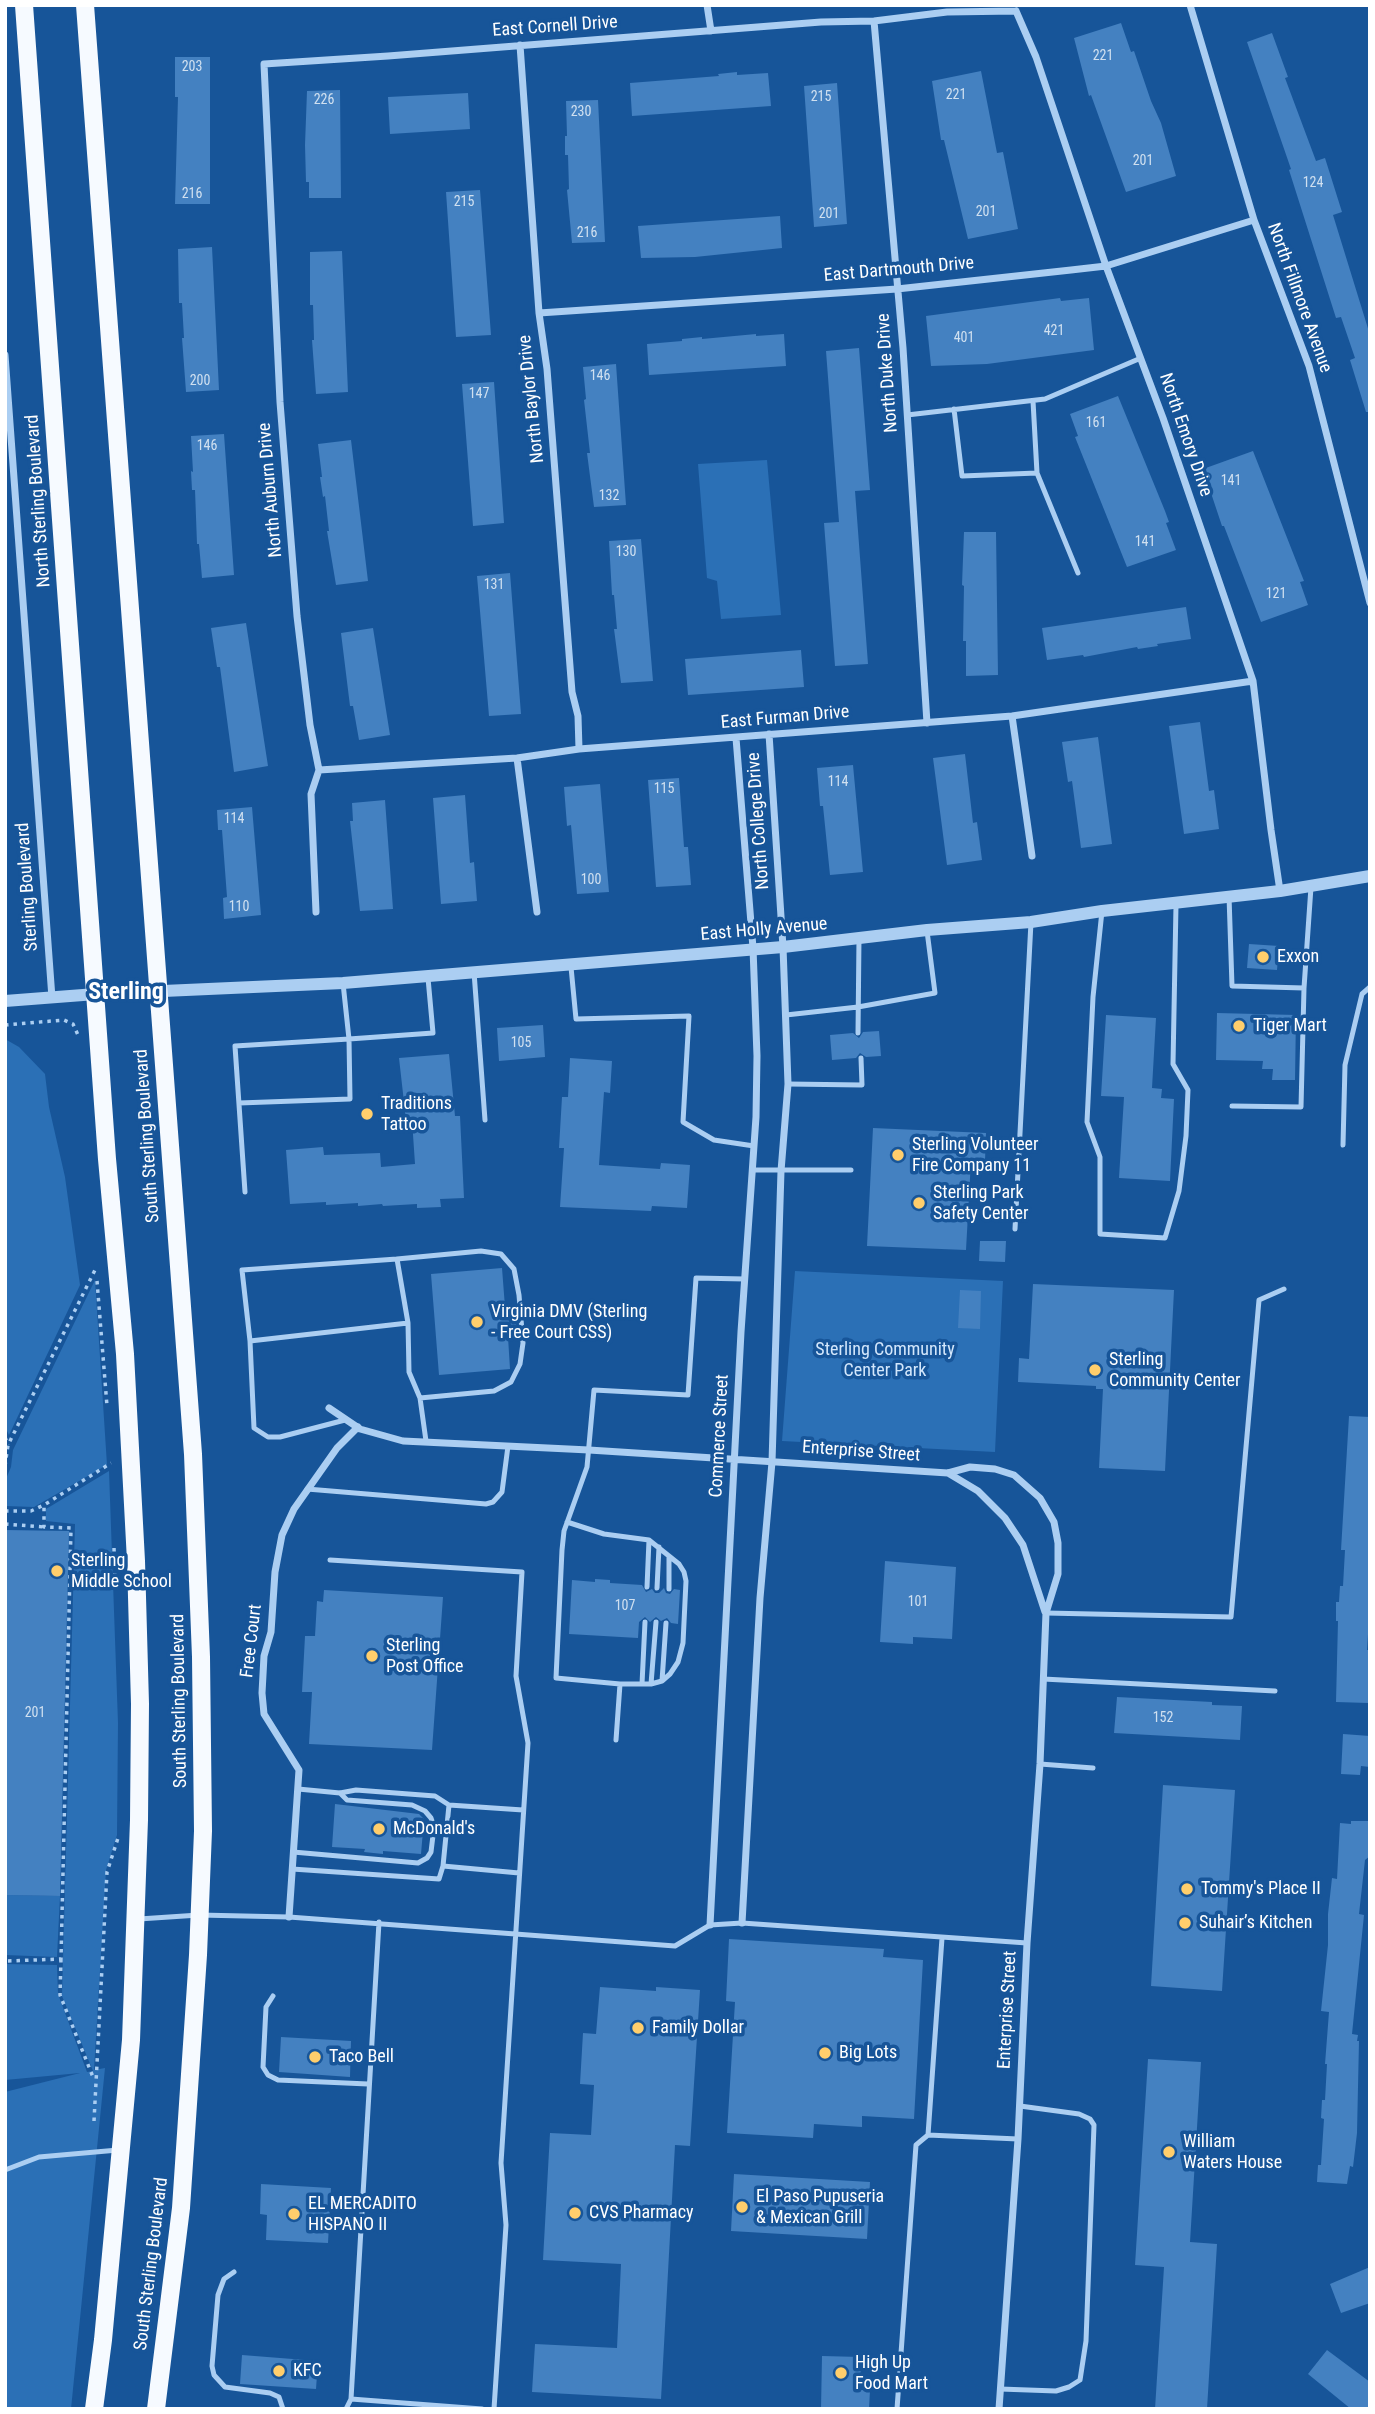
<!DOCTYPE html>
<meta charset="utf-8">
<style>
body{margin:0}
#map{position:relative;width:1375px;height:2414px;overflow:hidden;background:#175599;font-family:"Roboto Condensed",sans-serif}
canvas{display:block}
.frame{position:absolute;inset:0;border:7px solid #fff;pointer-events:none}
</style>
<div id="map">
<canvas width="1375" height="2414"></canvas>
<div class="frame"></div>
</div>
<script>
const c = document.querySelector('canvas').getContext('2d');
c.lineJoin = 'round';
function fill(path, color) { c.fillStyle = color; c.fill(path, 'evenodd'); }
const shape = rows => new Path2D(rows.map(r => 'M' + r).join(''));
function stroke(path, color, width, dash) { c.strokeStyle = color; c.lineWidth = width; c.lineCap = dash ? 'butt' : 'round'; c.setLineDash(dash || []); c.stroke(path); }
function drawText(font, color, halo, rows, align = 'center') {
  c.font = font + ' "Roboto Condensed",sans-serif'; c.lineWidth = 7; c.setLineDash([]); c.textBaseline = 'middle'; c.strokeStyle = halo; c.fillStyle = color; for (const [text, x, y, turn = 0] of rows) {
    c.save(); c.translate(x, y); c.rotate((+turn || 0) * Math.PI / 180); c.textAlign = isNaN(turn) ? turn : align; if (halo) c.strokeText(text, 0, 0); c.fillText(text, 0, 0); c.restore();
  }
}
fill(shape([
 [767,460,781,615,721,619,717,581,707,578,698,464],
 [5,1039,19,1047,45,1074,49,1107,65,1177,80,1285,9,1435,5,1427],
 [795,1271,1003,1281,995,1452,782,1441],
 [95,1280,107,1465,34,1507,5,1506,5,1481,11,1467,13,1450],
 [109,1471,118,1723,117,1835,106,1870,94,2070,105,2068,71,2409,5,2409,5,2092,80,2073,5,2080,5,1964,57,1965,58,1994,87,2072,93,2071,62,1996,75,1524,46,1521,46,1509],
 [6,1895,60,1896,57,1957,5,1955]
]), '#2b70b6');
fill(shape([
 [1121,23,1131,52,1134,51,1151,101,1161,123,1176,176,1126,192,1091,95,1089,96,1074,38],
 [1272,33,1288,77,1285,78,1316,161,1325,158,1342,212,1333,215,1370,335,1370,412,1366,412,1350,360,1355,358,1341,317,1336,318,1289,170,1291,169,1247,42],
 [175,57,210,57,210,204,175,204,178,97,175,97],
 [981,71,997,153,1003,152,1018,229,968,239,944,140,941,140,932,81],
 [737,72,737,75,768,73,771,106,632,116,630,83,719,76,718,74],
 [837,83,847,224,814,227,804,86],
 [340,90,341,198,309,198,309,182,306,182,305,145,307,91],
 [468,93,470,129,390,134,388,97],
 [598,100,605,242,572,243,567,190,569,189,568,155,565,155,565,136,567,136,566,101],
 [480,190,491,335,456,337,446,192],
 [780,216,782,248,695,257,641,258,638,226],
 [212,247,219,390,186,392,182,338,184,338,182,303,179,303,178,249],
 [342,251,348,392,316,394,312,340,314,340,313,305,310,305,310,252],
 [1060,298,1061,301,1089,298,1094,350,987,364,931,366,926,316],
 [756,334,756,336,784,334,786,366,649,375,647,344,682,341,682,339,702,337,702,339],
 [859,348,870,490,855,491,868,664,835,666,824,523,839,522,826,351],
 [616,364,626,505,594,507,587,453,590,453,584,400,586,399,583,367],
 [494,382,504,523,473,526,462,384],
 [1118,396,1165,511,1169,522,1166,523,1176,550,1127,567,1075,437,1078,436,1070,414],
 [224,434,234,575,202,578,199,544,197,544,195,490,192,490,191,471,193,472,191,436],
 [351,440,368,581,336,585,327,531,329,531,325,496,323,497,320,477,322,477,318,444],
 [1253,451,1304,581,1300,582,1308,605,1261,622,1224,526,1222,526,1203,469],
 [964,532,996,532,998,675,966,676,966,641,963,641,964,586,962,585],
 [641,539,653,681,621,683,614,629,617,629,614,595,612,595,609,541],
 [510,573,521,714,489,716,477,576],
 [1186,607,1191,639,1157,644,1158,646,1138,649,1137,647,1084,657,1083,655,1047,660,1042,628],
 [246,623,268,766,234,772,220,667,217,667,211,628],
 [373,628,390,735,359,740,353,706,350,706,341,633],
 [801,650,804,687,688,695,685,659],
 [1200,722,1209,791,1214,790,1219,829,1184,834,1169,726],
 [1098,737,1112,844,1081,848,1072,781,1068,782,1062,742],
 [965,754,973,823,977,822,982,860,947,865,933,758],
 [853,765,863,872,830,875,823,806,820,806,817,768],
 [679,778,684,847,688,847,691,885,656,887,648,780],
 [600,784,609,892,577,894,571,825,567,826,564,787],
 [465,795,470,863,474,862,477,901,441,904,433,798],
 [385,800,393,909,360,911,350,821,353,821,352,803],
 [252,807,261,915,224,919,223,898,227,897,222,830,218,830,217,810],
 [1249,944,1279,946,1277,970,1247,968],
 [1217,1013,1296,1015,1295,1080,1272,1080,1273,1069,1262,1069,1263,1061,1216,1060],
 [1106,1015,1156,1018,1152,1088,1162,1089,1161,1098,1174,1099,1170,1181,1119,1178,1124,1097,1101,1096],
 [543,1025,545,1057,499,1061,497,1028],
 [879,1031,881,1056,866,1057,860,1053,856,1058,832,1060,830,1035,853,1033,859,1038,863,1032],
 [449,1054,455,1116,460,1116,464,1198,440,1199,441,1207,417,1208,417,1204,383,1206,382,1204,358,1206,358,1203,326,1205,326,1202,290,1204,286,1150,323,1147,324,1155,380,1153,381,1167,415,1164,412,1120,406,1120,399,1058],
 [570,1058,612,1061,610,1093,604,1092,599,1165,660,1169,661,1163,690,1165,687,1208,652,1206,651,1211,560,1207,564,1148,559,1148,562,1097,568,1097],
 [873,1128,986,1133,985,1161,971,1160,966,1250,867,1246],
 [980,1241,1006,1241,1005,1262,979,1261],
 [502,1268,505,1307,515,1306,517,1337,508,1337,510,1369,439,1375,431,1274],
 [1033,1284,1174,1290,1165,1471,1099,1468,1103,1389,1096,1389,1096,1386,1018,1382,1019,1358,1029,1359],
 [960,1290,981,1291,980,1329,958,1328],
 [1349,1416,1370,1417,1370,1603,1367,1650,1370,1650,1370,1697,1368,1697,1368,1703,1336,1702,1338,1621,1336,1621,1336,1602,1339,1602,1340,1586,1343,1586,1345,1550,1341,1550],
 [5,1530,69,1531,60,1896,5,1895],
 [885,1561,956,1567,952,1639,913,1637,913,1644,880,1642],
 [595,1579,610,1580,610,1583,642,1585,646,1592,652,1589,655,1593,659,1593,664,1588,666,1593,670,1594,674,1589,680,1590,678,1624,671,1623,667,1618,661,1621,656,1617,650,1622,645,1617,639,1622,638,1638,569,1634,572,1580,595,1582],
 [324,1590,443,1597,432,1750,309,1744,312,1692,302,1692,305,1636,315,1636,317,1601,323,1602],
 [1117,1697,1212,1702,1212,1705,1242,1706,1240,1740,1114,1733],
 [1343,1734,1370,1736,1370,1767,1361,1766,1360,1775,1341,1774],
 [1163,1785,1235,1790,1222,1991,1151,1986],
 [335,1804,419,1814,424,1819,421,1854,383,1851,383,1854,364,1852,365,1849,332,1847],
 [1351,1821,1370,1821,1370,1856,1365,1860,1359,1914,1364,1915,1352,2034,1358,2035,1357,2041,1359,2041,1357,2133,1353,2167,1350,2166,1347,2184,1317,2182,1318,2165,1321,2165,1324,2119,1321,2118,1322,2100,1325,2100,1327,2064,1325,2064,1329,2012,1321,2011,1328,1945,1328,1914,1332,1878,1337,1879,1340,1823,1351,1824],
 [729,1939,884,1949,883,1957,923,1960,914,2119,862,2116,862,2127,814,2124,813,2138,727,2133,735,2002,726,2001],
 [600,1987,656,1991,656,1987,700,1990,690,2146,675,2145,661,2399,532,2392,535,2344,617,2348,621,2264,543,2260,550,2133,591,2135,594,2085,580,2084,583,2033,596,2034],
 [281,2037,351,2041,350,2077,279,2072],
 [1148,2059,1201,2062,1190,2242,1217,2244,1207,2409,1155,2409,1164,2267,1135,2265],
 [734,2174,870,2182,867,2239,731,2231],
 [261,2184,331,2188,328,2243,266,2240,267,2215,260,2214],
 [1370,2267,1370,2303,1341,2313,1330,2284],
 [1327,2350,1370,2382,1370,2409,1351,2409,1308,2374],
 [242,2355,318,2361,316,2389,240,2384],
 [822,2356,861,2357,860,2390,870,2390,869,2409,821,2409]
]), '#4481c1');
stroke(shape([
 [5,1025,64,1020,73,1024,78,1035],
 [97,1281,107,1406],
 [5,1437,8,1445],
 [5,1466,8,1445,96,1268,96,1270],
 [5,1511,31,1511,44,1505],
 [5,1524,44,1527],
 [114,1548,115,1586],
 [61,1959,60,1995,93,2077],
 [8,1961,61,1959,71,1528,44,1527,44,1505,111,1463],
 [94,2121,107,1872,118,1838]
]), '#abcef2', 3.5, [3.5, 5]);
stroke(shape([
 [954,409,962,476,1037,473,1033,401],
 [907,415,1045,399,1141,358],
 [1037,473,1078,573],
 [1229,896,1232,986,1304,988,1301,1107,1232,1106],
 [1102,911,1093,997,1087,1122,1100,1157,1100,1234,1165,1238,1179,1191,1186,1136,1188,1090,1173,1064,1176,905],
 [571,967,576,1019,689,1016,683,1122,714,1140,754,1146],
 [474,972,485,1120],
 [1304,988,1311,887],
 [786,1015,858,1007,935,993,927,931],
 [858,1033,859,938],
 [788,1084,862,1085,861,1058],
 [239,1103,350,1099,349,1039,433,1033,428,978],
 [1343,1145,1345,1065,1362,994,1370,987],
 [753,1170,851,1170],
 [245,1192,235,1046,349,1039,343,983],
 [1015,1229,1031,922],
 [397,1259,481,1251,501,1254,514,1269,519,1295,523,1343,520,1364,511,1382,494,1391,420,1398],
 [250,1341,408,1323],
 [345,1420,280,1437,268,1437,254,1428,250,1341,242,1270,397,1259,408,1323,409,1372,420,1398,426,1441],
 [307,1489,486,1504,493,1502,502,1492,508,1446],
 [567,1522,604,1534,649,1540,679,1564,684,1572,686,1581,683,1643,678,1662,670,1674,662,1681,651,1684,620,1684],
 [330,1560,522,1572,516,1676,528,1743,501,2163,506,2225,494,2409],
 [647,1587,649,1540],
 [657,1588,659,1547],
 [669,1589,669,1556],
 [1046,1613,1231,1617,1259,1300,1284,1289],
 [1043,1679,1275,1691],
 [662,1681,666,1623],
 [642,1684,645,1622],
 [651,1684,656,1622],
 [616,1740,620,1684,556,1678,562,1550,564,1531,587,1467,594,1390,688,1395,696,1278,745,1279],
 [1040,1764,1093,1768],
 [298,1789,340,1793,356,1790,435,1796,449,1805,523,1810],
 [293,1852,418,1863,427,1858,431,1852,434,1827,431,1818,425,1811,412,1805,347,1800,340,1793],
 [443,1866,449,1805],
 [292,1869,439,1879,443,1866,519,1873],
 [139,1919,199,1915,289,1917,675,1946,710,1925,742,1923,1027,1943],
 [379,1922,351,2399,482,2409],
 [273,1996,266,2007,263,2067,268,2075,278,2080,368,2084],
 [928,2135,942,1938],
 [5,2170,39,2157,118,2150],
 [234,2272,224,2279,218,2295,212,2366,214,2375,225,2387,270,2393,279,2397,283,2409],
 [1000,2389,1056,2391,1069,2387,1080,2380,1086,2341,1094,2125,1090,2119,1079,2114,1020,2106],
 [346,2409,351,2399],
 [897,2409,916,2145,928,2135,1018,2139]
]), '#abcef2', 5);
stroke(shape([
 [707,5,711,31],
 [1190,5,1254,220,1309,366,1370,603],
 [1016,11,1036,57,1106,266,1163,418,1253,681,1271,830,1280,891],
 [874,21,903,348,927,723],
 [520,45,539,313,547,369,572,692,578,716,579,749],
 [539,313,897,289,1071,270,1106,266,1254,220],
 [5,355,52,998],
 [1012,716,1032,856],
 [517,758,537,912],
 [319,770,517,758,579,749,1012,716,1253,681],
 [316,912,311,794,319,770,310,725,297,616,280,402,264,64,388,56,821,22,874,21,947,12,1016,11],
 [329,1408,360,1429,403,1441,589,1450,948,1473,970,1467,995,1469,1014,1475,1040,1498,1054,1522,1058,1543,1058,1574,1046,1613,1040,1764,1027,1943,1018,2139,999,2409],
 [948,1473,978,1491,1005,1518,1023,1545,1045,1612],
 [289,1917,299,1770,264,1714,262,1693,264,1656,271,1632,275,1572,282,1535,294,1509,337,1448,358,1427],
 [742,1923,760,1598,772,1462,781,1171,788,1084,783,947,769,734],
 [710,1925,741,1332,756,1117,757,1056,753,948,736,738]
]), '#abcef2', 7);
stroke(shape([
 [5,1001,96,994,343,983,783,947,927,930,1031,922,1102,911,1280,891,1370,876]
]), '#abcef2', 12);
stroke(shape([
 [24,5,107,1159,125,1354,136,1561,140,1704,139,1820,131,2040,103,2340,94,2409],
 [85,5,193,1454,201,1657,203,1831,198,1955,181,2208,156,2409]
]), '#f6faff', 18);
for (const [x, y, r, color] of [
 [1263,957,7,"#ffce6c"],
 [1239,1026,7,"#ffce6c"],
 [367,1114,7,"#ffce6c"],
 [898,1155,7,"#ffce6c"],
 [919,1203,7,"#ffce6c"],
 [477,1322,7,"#ffce6c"],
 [1095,1370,7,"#ffce6c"],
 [57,1571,7,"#ffce6c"],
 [372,1656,7,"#ffce6c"],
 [379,1829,7,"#ffce6c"],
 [1187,1889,7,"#ffce6c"],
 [1185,1923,7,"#ffce6c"],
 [638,2028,7,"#ffce6c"],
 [825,2053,7,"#ffce6c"],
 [315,2057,7,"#ffce6c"],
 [1169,2152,7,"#ffce6c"],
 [742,2207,7,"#ffce6c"],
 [575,2213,7,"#ffce6c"],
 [294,2214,7,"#ffce6c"],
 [279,2371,7,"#ffce6c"],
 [841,2373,7,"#ffce6c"]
]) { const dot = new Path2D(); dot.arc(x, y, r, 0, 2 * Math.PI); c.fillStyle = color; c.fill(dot); stroke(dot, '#175599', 2.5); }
drawText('14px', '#d0e0f0', null, [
 ["221",1103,56],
 ["203",192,67],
 ["221",956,95],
 ["215",821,97],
 ["226",324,100],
 ["230",581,112],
 ["201",1143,161],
 ["124",1313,183],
 ["216",192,194],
 ["215",464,202],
 ["201",986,212],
 ["201",829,214],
 ["216",587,233],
 ["421",1054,331],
 ["401",964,338],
 ["146",600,376],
 ["200",200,381],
 ["147",479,394],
 ["161",1096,423],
 ["146",207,446],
 ["141",1231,481],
 ["132",609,496],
 ["141",1145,542],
 ["130",626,552],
 ["131",494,585],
 ["121",1276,594],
 ["114",838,782],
 ["115",664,789],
 ["114",234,819],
 ["100",591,880],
 ["110",239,907],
 ["105",521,1043],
 ["101",918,1602],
 ["107",625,1606],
 ["201",35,1713],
 ["152",1163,1718]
]);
drawText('18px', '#fff', '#175599', [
 ["East Cornell Drive",555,27,-4],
 ["East Dartmouth Drive",899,270,-5],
 ["North Fillmore Avenue",1299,298,70],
 ["North Duke Drive",888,373,-94],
 ["North Baylor Drive",532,399,-96],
 ["North Emory Drive",1185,435,71],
 ["North Auburn Drive",271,490,-95],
 ["North Sterling Boulevard",39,501,-94],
 ["East Furman Drive",785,718,-5],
 ["North College Drive",759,821,-94],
 ["Sterling Boulevard",28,887,-94],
 ["East Holly Avenue",764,930,-5],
 ["South Sterling Boulevard",148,1136,-94],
 ["Commerce Street",720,1436,-87],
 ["Enterprise Street",861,1452,4],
 ["Free Court",252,1641,-83],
 ["South Sterling Boulevard",180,1701,-91],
 ["Enterprise Street",1008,2010,-87],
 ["South Sterling Boulevard",152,2264,-83]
]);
drawText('18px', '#fff', '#175599', [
 ["Exxon",1277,957],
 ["Tiger Mart",1253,1026],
 ["Traditions",381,1104],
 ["Tattoo",381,1125],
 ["Sterling Volunteer",912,1145],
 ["Fire Company 11",912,1166],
 ["Sterling Park",933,1193],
 ["Safety Center",933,1214],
 ["Virginia DMV (Sterling",491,1312],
 ["- Free Court CSS)",491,1333],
 ["Sterling",1109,1360],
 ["Community Center",1109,1381],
 ["Sterling",71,1561],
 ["Middle School",71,1582],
 ["Sterling",386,1646],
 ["Post Office",386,1667],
 ["McDonald's",393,1829],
 ["Tommy's Place II",1201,1889],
 ["Suhair’s Kitchen",1199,1923],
 ["Family Dollar",652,2028],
 ["Big Lots",839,2053],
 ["Taco Bell",329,2057],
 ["William",1183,2142],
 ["Waters House",1183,2163],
 ["El Paso Pupuseria",756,2197],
 ["& Mexican Grill",756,2218],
 ["EL MERCADITO",308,2204],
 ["HISPANO II",308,2225],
 ["CVS Pharmacy",589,2213],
 ["High Up",855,2363],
 ["Food Mart",855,2384],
 ["KFC",293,2371]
], 'left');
drawText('18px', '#d3e7fc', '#175599', [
 ["Sterling Community",885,1350],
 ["Center Park",885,1371]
]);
drawText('bold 24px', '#fff', '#175599', [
 ["Sterling",126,993]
]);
</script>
